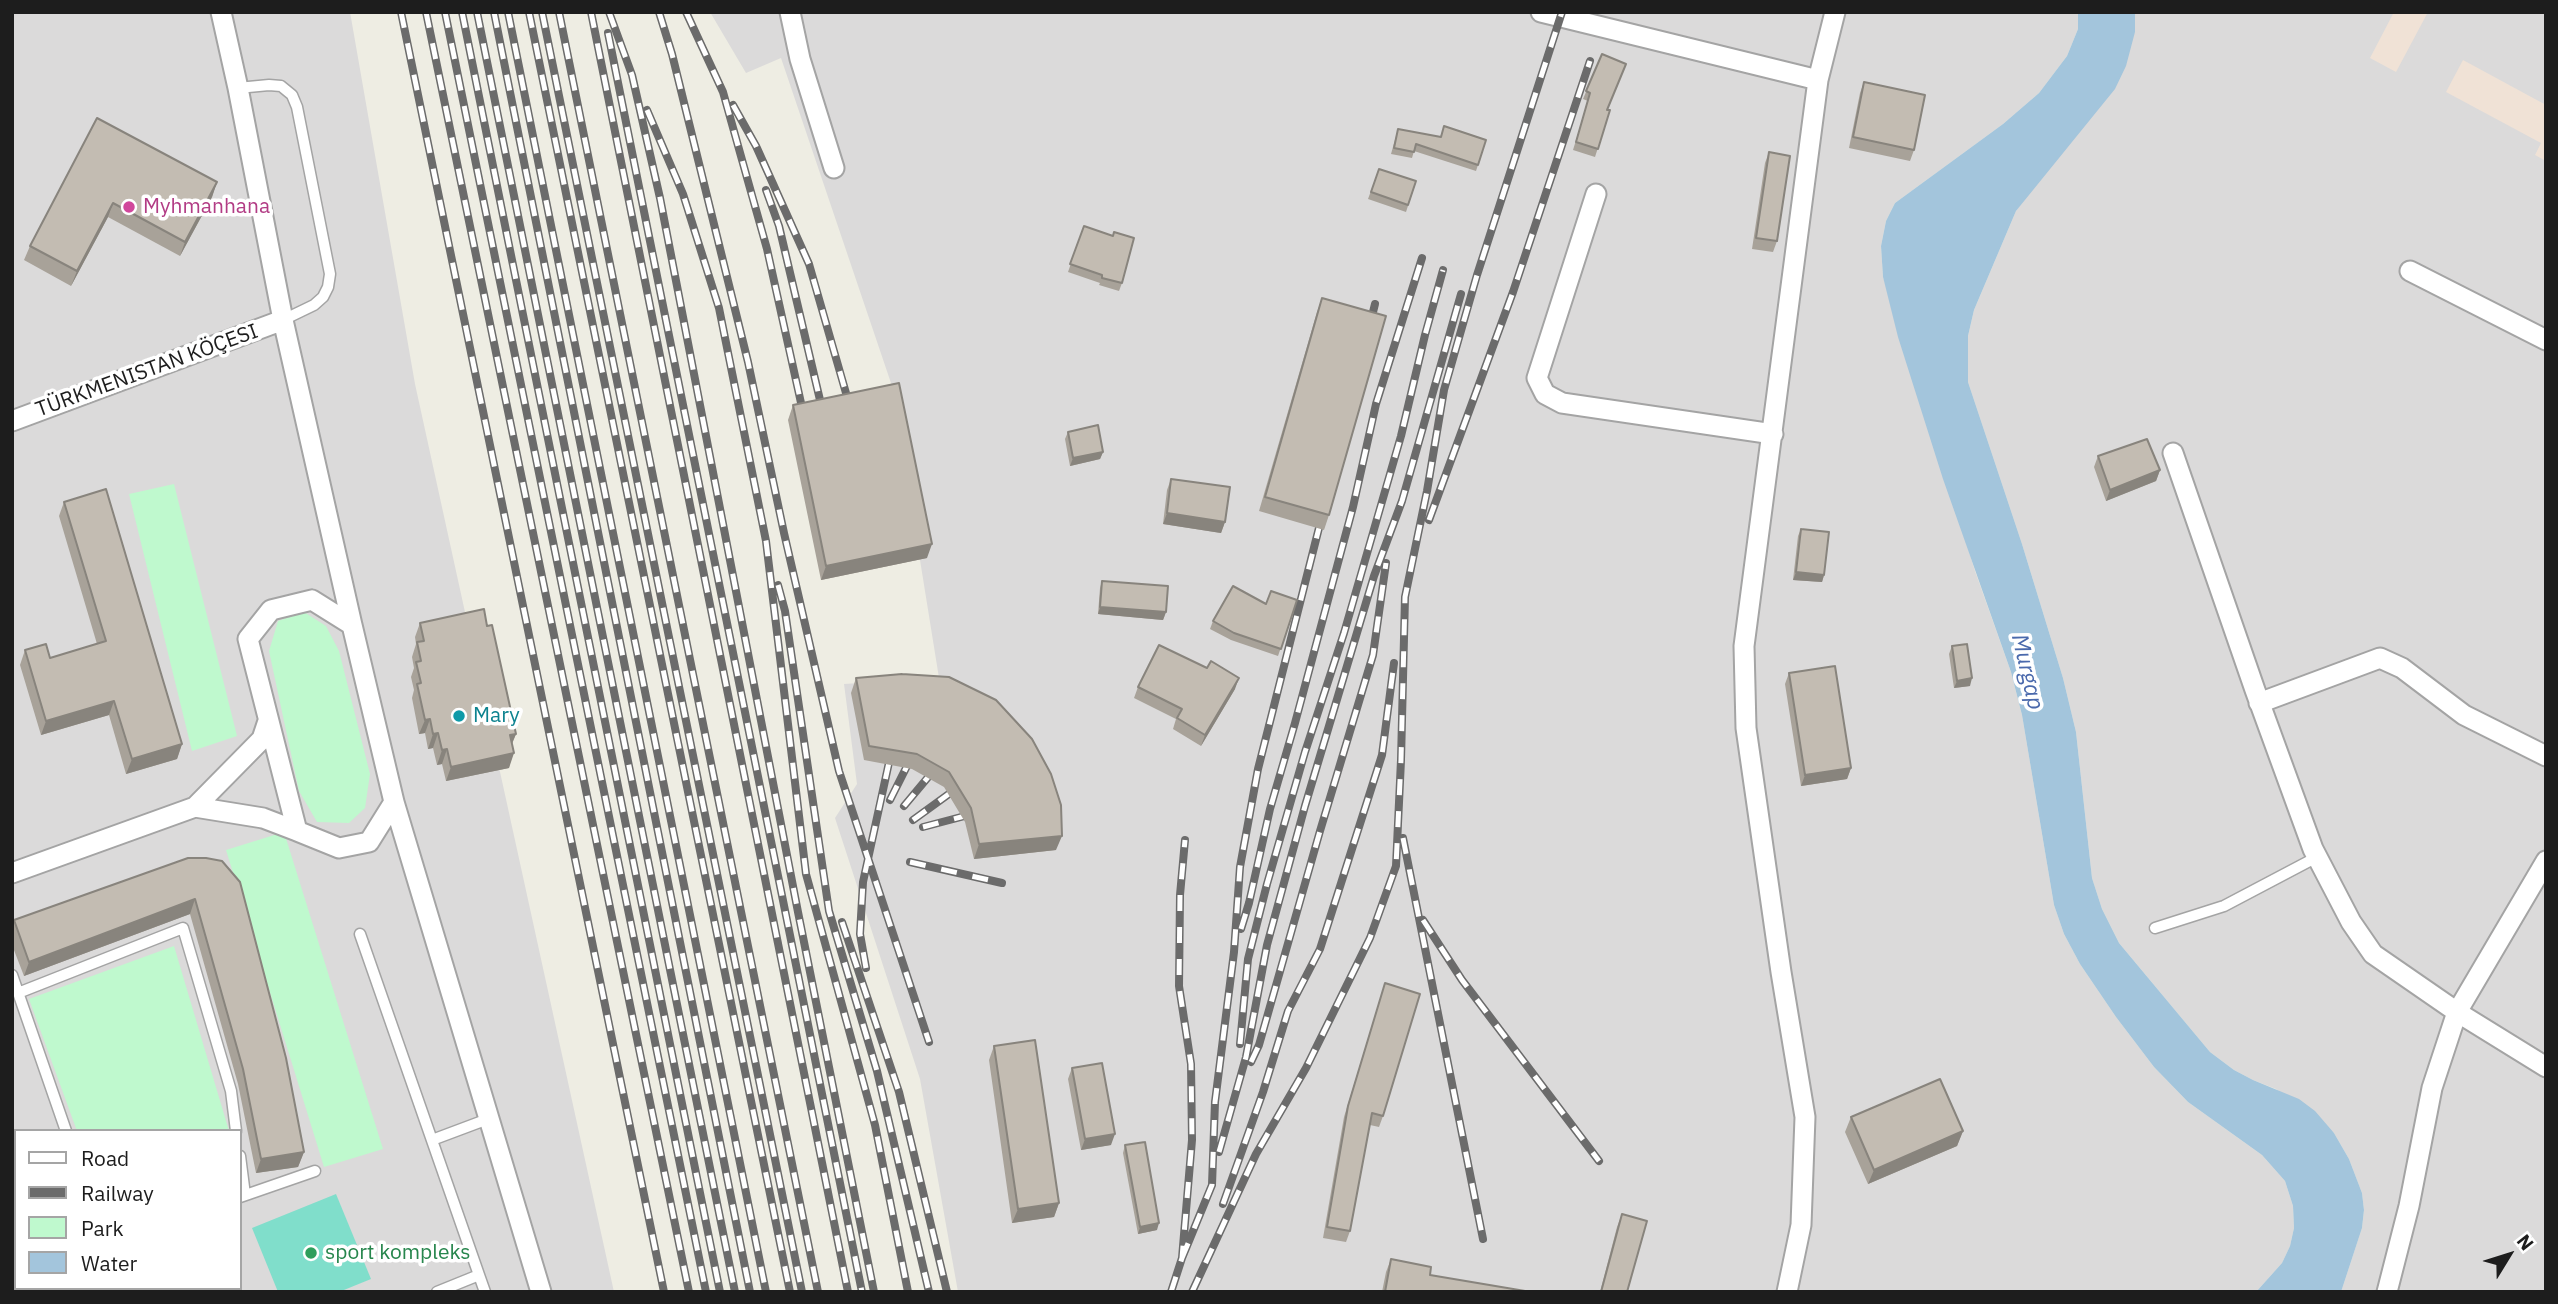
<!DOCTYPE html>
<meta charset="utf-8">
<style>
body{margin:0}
#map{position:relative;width:2558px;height:1304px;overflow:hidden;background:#eeede3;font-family:"IBM Plex Sans",sans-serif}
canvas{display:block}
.frame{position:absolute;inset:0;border:14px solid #1d1d1d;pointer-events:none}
.legend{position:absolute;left:14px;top:1129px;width:228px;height:161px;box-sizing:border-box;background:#fff;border:2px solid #a5a5a5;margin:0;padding:9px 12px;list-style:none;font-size:21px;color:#1d1d1d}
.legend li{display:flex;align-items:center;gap:14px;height:35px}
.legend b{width:35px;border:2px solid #a5a5a5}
.north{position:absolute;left:2474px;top:1220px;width:70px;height:70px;-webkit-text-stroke:5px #fff;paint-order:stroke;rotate:52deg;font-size:19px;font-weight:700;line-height:28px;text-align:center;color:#1d1d1d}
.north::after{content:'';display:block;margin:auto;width:24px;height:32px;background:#1d1d1d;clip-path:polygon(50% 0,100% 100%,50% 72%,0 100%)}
</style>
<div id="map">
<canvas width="2558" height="1304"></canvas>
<div class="frame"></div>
<ul class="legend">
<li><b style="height:9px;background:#fff"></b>Road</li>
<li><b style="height:9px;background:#6b6b6b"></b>Railway</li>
<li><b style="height:19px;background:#bff9ce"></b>Park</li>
<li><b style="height:19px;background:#a3c5dc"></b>Water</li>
</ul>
<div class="north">N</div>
</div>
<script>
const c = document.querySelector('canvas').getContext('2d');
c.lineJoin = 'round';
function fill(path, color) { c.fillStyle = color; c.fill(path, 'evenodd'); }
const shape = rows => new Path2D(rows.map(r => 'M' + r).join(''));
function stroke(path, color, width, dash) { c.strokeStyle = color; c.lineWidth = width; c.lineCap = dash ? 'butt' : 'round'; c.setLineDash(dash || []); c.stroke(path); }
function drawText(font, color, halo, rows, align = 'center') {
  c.font = font + ' "IBM Plex Sans",sans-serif'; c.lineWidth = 7; c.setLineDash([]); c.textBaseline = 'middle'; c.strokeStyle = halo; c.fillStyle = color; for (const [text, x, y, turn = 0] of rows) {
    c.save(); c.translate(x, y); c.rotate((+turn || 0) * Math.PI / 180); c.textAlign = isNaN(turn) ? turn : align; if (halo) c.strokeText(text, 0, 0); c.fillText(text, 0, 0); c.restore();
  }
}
fill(shape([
 [12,12,350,12,415,384,614,1292,12,1292],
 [16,1131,240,1131,240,1288,16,1288],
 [710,12,2078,12,2078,29,2067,56,2039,93,2003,124,1895,203,1886,221,1881,246,1883,277,1975,571,2011,672,2022,715,2054,905,2064,934,2080,964,2116,1017,2154,1067,2188,1102,2262,1155,2285,1181,2293,1206,2294,1228,2290,1246,2282,1263,2256,1292,958,1292,920,1079,835,818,857,784,844,684,939,678,892,386,781,58,746,73],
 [2135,12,2546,12,2546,1292,2341,1292,2362,1228,2364,1210,2362,1193,2349,1159,2334,1133,2276,1089,2253,1080,2234,1070,2210,1052,2119,943,2102,909,2092,878,2076,732,2063,678,2022,544,1968,382,1966,356,1968,336,1974,310,2016,211,2135,32]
]), '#dbdada');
fill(shape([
 [2394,12,2428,12,2396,72,2370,58],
 [2463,60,2546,105,2546,161,2535,155,2541,143,2446,92]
]), '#f0e2d6');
fill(shape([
 [174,484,237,736,192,751,129,494],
 [304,612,326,626,339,651,370,774,365,808,349,823,317,822,299,791,269,651,278,621],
 [284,832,383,1149,324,1167,226,850],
 [174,946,229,1131,77,1131,29,999]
]), '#bff9ce');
fill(shape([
 [336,1194,371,1279,339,1292,278,1292,252,1228]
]), '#80decb');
fill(shape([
 [2078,12,2135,12,2135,32,2126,66,2115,89,2016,211,1974,310,1968,336,1968,382,2022,544,2063,678,2076,732,2092,878,2102,909,2119,943,2210,1052,2234,1070,2253,1080,2299,1099,2315,1111,2334,1133,2349,1159,2362,1193,2364,1210,2362,1228,2341,1292,2256,1292,2282,1263,2290,1246,2294,1228,2293,1206,2285,1181,2262,1155,2188,1102,2154,1067,2116,1017,2080,964,2064,934,2054,905,2022,715,2011,672,1943,479,1898,337,1883,277,1881,246,1886,221,1895,203,2003,124,2039,93,2067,56,2078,29]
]), '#a3c5dc');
const lane = shape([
 [238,88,269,85,281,86,292,95,297,107,330,274,328,287,323,297,314,305,283,320],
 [2155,928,2224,906,2317,857],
 [360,934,479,1275,437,1292],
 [12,975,66,1131],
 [18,993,183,928,231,1091,236,1131],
 [432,1140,488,1119],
 [240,1156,245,1195],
 [240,1197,315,1171],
 [12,1275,16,1274],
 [479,1275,485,1292],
 [221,1288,224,1292]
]);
const street = shape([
 [221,12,238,88,283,320,352,625],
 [790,12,800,59,834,168],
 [1541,12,1818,80],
 [1596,194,1537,378,1545,394,1562,403,1773,434],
 [2410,271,2546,340],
 [12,421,283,320],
 [2173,453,2255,690,2313,849,2351,922,2373,954,2457,1012,2546,1067],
 [312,600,352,625,394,802,369,842,339,848,297,831,248,639,271,610,312,600],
 [2259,703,2380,658,2402,668,2464,715,2546,756],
 [268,721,262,739,195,807,263,818,297,831],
 [394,802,541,1292],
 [12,873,195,807],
 [1787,1292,1801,1225,1805,1117,1781,972,1746,728,1744,646,1818,80,1835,12],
 [2387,1292,2409,1206,2432,1088,2457,1012,2546,861]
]);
stroke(lane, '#a4a4a4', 13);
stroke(street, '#a4a4a4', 23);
stroke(lane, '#fff', 10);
stroke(street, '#fff', 19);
const rail = shape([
 [401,12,664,1292],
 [426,12,689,1292],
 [445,12,706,1292],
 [462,12,720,1292],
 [477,12,735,1292],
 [494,12,750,1292],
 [508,12,766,1292],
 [529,12,790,1292],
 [542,12,802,1292],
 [559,12,818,1292],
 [591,12,848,1292],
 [609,12,632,75,660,198,798,912,874,1292],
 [659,12,672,54,748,362,784,533,839,771,929,1042],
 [686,12,723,92,767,249,805,421],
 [608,33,862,1292],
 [733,105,756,146,809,264,852,414],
 [647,110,683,194,719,308,766,541,806,874,875,1125,908,1292],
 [766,190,779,226,824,417],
 [1368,332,1375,304],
 [1429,520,1513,292,1590,61],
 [778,585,785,611,829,911,877,1071,929,1292],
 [890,800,915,750],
 [904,806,940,763],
 [913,820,964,783],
 [923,827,980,812],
 [1403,838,1483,1239],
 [910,862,1002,883],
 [1423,920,1462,980,1599,1161],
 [842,922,899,1092,947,1292],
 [1241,929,1249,903,1270,809,1295,723,1353,507,1376,404,1422,258],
 [866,968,860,934,863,882,893,744],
 [1240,1044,1248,959,1267,884,1305,752,1344,633,1401,436,1425,335,1443,270],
 [1251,1062,1259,1045,1320,831,1373,655,1386,563],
 [1219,1152,1246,1057,1267,945,1305,806,1374,576,1402,501,1461,294],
 [1223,1204,1263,1092,1288,1011,1320,949,1382,755,1394,663],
 [1182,1258,1212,1185,1215,1102,1234,952,1240,867,1258,769,1324,508],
 [1171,1292,1182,1258,1192,1140,1191,1064,1179,986,1180,895,1185,840],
 [1192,1292,1256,1154,1306,1068,1370,938,1396,866,1401,760,1405,597,1427,491,1444,390,1477,275,1562,12]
]);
stroke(rail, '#6b6b6b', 8);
stroke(rail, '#fff', 5, [16]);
fill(shape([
 [1602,54,1608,110,1610,110,1595,157,1573,150,1588,101,1583,99],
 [1864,82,1914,150,1910,161,1849,148,1860,93],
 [97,118,217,182,212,197,180,256,108,217,71,286,24,260,30,246],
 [1398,129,1440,137,1486,140,1476,171,1414,151,1412,158,1391,154],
 [1769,152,1777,241,1773,252,1752,249,1765,163],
 [1379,169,1416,181,1406,212,1368,199],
 [1084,226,1113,236,1122,283,1119,291,1099,285,1100,283,1068,272],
 [1322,298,1329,515,1324,530,1259,511,1317,312],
 [793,405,927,558,821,580,788,420],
 [1068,432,1103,452,1100,459,1070,466,1065,439],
 [2098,456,2160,470,2156,481,2106,501,2094,467],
 [1171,479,1225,522,1221,533,1163,524,1167,490],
 [64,502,182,744,177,759,126,774,109,715,41,735,20,665,25,650,50,658,97,644,59,516],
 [1801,529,1824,575,1822,582,1793,580,1798,536],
 [1102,581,1166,612,1163,620,1098,614,1100,588],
 [1297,600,1278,656,1231,640,1210,629,1213,621,1266,604],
 [420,623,487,626,516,734,512,744,509,768,446,781,442,764,437,765,433,748,428,749,425,733,419,734,412,698,414,690,411,677,414,668,412,657,416,644,415,637],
 [1952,646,1970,686,1954,688,1949,654],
 [1207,668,1235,689,1201,746,1173,729,1176,719,1134,698,1138,687],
 [1789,673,1851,768,1847,779,1801,786,1785,684],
 [856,678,1056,850,974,859,965,822,944,787,912,769,864,760,851,693],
 [188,858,304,1152,298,1167,256,1173,238,1084,190,914,24,976,12,945,12,924,14,920],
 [1385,983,1383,1116,1379,1127,1370,1125,1350,1231,1346,1242,1323,1238,1344,1117],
 [994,1046,1059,1203,1054,1217,1012,1223,989,1060],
 [1072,1068,1111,1145,1081,1150,1068,1079],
 [1851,1117,1963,1131,1957,1146,1868,1184,1845,1132],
 [1125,1145,1157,1230,1138,1234,1123,1153],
 [1622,1214,1627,1292,1600,1292,1617,1227],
 [1391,1259,1430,1275,1531,1292,1382,1292,1386,1272],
 [138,1288,175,1288,176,1292,139,1292]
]), '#a8a299');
fill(shape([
 [217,182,212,197,180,256,185,242],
 [113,203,108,217,71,286,77,271],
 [1103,452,1100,459,1070,466,1073,458],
 [2160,470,2156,481,2106,501,2110,490],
 [1167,513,1225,522,1221,533,1163,524],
 [932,544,927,558,821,580,826,566],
 [1796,572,1824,575,1822,582,1793,580],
 [1100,607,1166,612,1163,620,1098,614],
 [1239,678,1235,689,1201,746,1205,735],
 [1972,678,1970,686,1954,688,1957,681],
 [114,701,109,715,41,735,46,721],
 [430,719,425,733,419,734,425,720],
 [438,733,433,748,428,749,433,734],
 [516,734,510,748,510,735],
 [182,744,177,759,126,774,132,759],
 [447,749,442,764,437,765,442,750],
 [514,753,509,768,446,781,451,767],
 [1851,768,1847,779,1801,786,1805,775],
 [1062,836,1056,850,974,859,979,844],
 [195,899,190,914,24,976,29,962],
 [1963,1131,1957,1146,1868,1184,1874,1170],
 [1115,1134,1111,1145,1081,1150,1085,1139],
 [304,1152,298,1167,256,1173,261,1159],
 [1059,1203,1054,1217,1012,1223,1018,1209],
 [1159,1223,1157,1230,1138,1234,1140,1227],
 [16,1229,16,1241,12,1242,12,1230]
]), '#88847d');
const building = shape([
 [1602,54,1626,64,1607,110,1610,110,1598,149,1576,142,1590,93,1586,91,1602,54],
 [1864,82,1925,95,1914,150,1853,137,1864,82],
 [97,118,217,182,185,242,113,203,77,271,30,246,97,118],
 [1444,126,1486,140,1478,165,1416,144,1414,152,1394,148,1398,129,1441,137,1444,126],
 [1769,152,1790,156,1777,241,1756,238,1769,152],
 [1379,169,1416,181,1408,205,1371,192,1379,169],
 [1084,226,1113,236,1114,232,1134,238,1122,283,1102,278,1102,275,1070,264,1084,226],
 [1322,298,1386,316,1329,515,1265,497,1322,298],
 [899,383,932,544,826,566,793,405,899,383],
 [1098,425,1103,452,1073,458,1068,432,1098,425],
 [2147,439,2160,470,2110,490,2098,456,2147,439],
 [1171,479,1230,487,1225,522,1167,513,1171,479],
 [106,489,182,744,132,759,114,701,46,721,25,650,46,644,50,658,106,641,64,502,106,489],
 [1801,529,1829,532,1824,575,1796,572,1801,529],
 [1102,581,1168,586,1166,612,1100,607,1102,581],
 [1233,586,1266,604,1271,591,1297,600,1281,649,1234,633,1213,621,1233,586],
 [484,609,487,626,492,625,516,734,510,735,514,753,451,767,447,749,442,750,438,733,433,734,430,719,425,720,417,684,421,683,416,662,421,661,417,642,424,641,420,623,484,609],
 [1967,644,1972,678,1957,681,1952,646,1967,644],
 [1159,645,1207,668,1211,661,1239,678,1205,735,1177,718,1182,709,1138,687,1159,645],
 [1835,666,1851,768,1805,775,1789,673,1835,666],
 [902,674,949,677,996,700,1032,739,1051,774,1061,805,1062,836,979,844,971,808,949,772,917,754,869,746,856,678,902,674],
 [188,858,206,858,222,861,240,882,286,1058,304,1152,261,1159,243,1069,195,899,29,962,14,920,188,858],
 [1385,983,1420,994,1383,1116,1372,1113,1350,1231,1327,1227,1348,1106,1385,983],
 [1035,1040,1059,1203,1018,1209,994,1046,1035,1040],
 [1102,1063,1115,1134,1085,1139,1072,1068,1102,1063],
 [1940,1079,1963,1131,1874,1170,1851,1117,1940,1079],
 [1145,1142,1159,1223,1140,1227,1125,1145,1145,1142],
 [12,1191,16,1200,16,1229,12,1230,12,1191],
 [1622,1214,1647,1221,1627,1292,1601,1292,1622,1214],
 [1391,1259,1431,1267,1430,1275,1531,1292,1385,1292,1391,1259],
 [147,1288,175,1288,176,1292,147,1292,148,1291,147,1288]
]);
fill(building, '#c3bcb2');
stroke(building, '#88847d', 2);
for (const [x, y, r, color] of [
 [129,207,7,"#d1479c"],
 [459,716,7,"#0f9aa8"],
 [311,1253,7,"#2e9e5b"]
]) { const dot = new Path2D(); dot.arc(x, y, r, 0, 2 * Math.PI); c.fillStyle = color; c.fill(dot); stroke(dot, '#fff', 2.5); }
drawText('21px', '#b23c85', '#fff', [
 ["Myhmanhana",143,207]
], 'left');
drawText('21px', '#1d1d1d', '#fff', [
 ["TÜRKMENISTAN KÖÇESI",147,371,-20]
]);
drawText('21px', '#0d838f', '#fff', [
 ["Mary",473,716]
], 'left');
drawText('21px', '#27864d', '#fff', [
 ["sport kompleks",325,1253]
], 'left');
drawText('italic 23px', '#4a69ac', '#fff', [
 ["Murgap",2027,672,77]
]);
</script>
